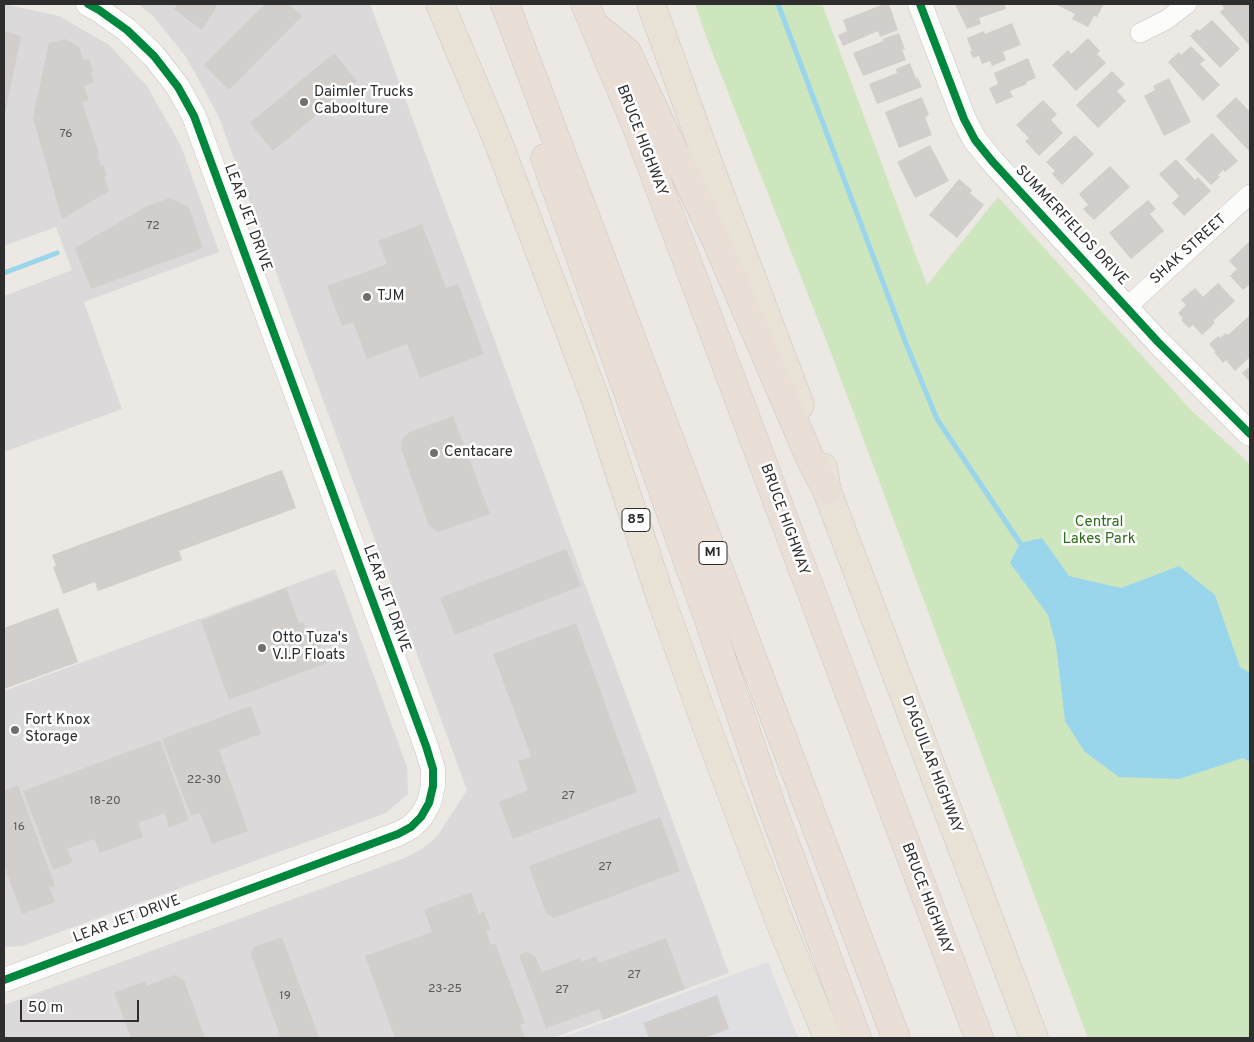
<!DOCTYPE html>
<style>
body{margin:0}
#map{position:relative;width:1254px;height:1042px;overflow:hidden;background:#ece8e4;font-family:Overpass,sans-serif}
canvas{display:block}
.frame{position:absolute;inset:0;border:5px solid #2e2e2e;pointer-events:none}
.scale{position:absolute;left:20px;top:1000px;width:119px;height:22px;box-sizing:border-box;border:2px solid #2e2e2e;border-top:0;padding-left:6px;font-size:15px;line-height:18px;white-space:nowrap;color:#2e2e2e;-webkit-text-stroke:4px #fff;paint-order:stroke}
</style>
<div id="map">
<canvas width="1254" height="1042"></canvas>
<div class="frame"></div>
<div class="scale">50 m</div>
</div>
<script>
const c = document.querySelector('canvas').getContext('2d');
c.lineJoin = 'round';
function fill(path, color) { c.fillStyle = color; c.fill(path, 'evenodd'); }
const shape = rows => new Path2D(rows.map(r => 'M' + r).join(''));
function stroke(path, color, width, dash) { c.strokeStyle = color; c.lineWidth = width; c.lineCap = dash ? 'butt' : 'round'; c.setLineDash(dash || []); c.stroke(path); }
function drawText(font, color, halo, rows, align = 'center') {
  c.font = font + ' Overpass,sans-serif'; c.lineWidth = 5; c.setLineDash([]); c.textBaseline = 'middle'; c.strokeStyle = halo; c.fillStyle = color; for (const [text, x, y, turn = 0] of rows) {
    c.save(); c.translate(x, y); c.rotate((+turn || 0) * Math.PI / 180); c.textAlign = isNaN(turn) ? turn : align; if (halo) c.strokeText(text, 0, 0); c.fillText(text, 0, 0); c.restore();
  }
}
fill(shape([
 [4,4,59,16,109,45,147,86,181,146,219,252,84,302,122,409,4,452,4,296,72,270,56,227,4,246],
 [138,4,370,4,729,973,553,1038,4,1038,4,1005,405,858,422,849,438,835,467,790,218,115,186,57,154,17],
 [335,569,407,767,408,794,386,813,22,946,4,947,4,691]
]), '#dcd9db');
fill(shape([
 [768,962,798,1038,561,1038]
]), '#dfdee2');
fill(shape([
 [695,4,822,4,927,285,998,197,1192,411,1250,464,1250,1038,1088,1038,833,358,707,39]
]), '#cee6be');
fill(shape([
 [1042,538,1069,576,1121,588,1179,566,1215,595,1240,667,1250,673,1250,762,1243,758,1179,779,1119,777,1085,752,1065,721,1056,645,1048,615,1010,563,1020,543]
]), '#99d6ec');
stroke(shape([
 [778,4,907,346,937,419,1020,543],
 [4,273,57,253]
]), '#99d6ec', 5);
fill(shape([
 [178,4,218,4,202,30,174,9],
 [265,4,289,4,302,16,229,90,204,65],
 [884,4,889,4,898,30,880,37,878,31,843,46,838,35,847,31,843,20],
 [955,4,1004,4,1006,9,979,18,981,24,967,29],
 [1055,4,1104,4,1097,17,1094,16,1088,27,1072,19,1075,14],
 [1225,4,1249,4,1250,6,1250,46,1220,12,1224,8,1222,6],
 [1212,20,1240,49,1220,68,1190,36,1197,29,1199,31],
 [1012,23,1021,45,1003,52,1006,60,992,66,990,61,982,64,979,56,973,58,970,51,972,51,967,38,984,31,985,34],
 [4,31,21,36,5,114,4,114],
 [899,33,905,49,902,50,906,60,863,76,853,53,883,41,882,39],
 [1088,38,1100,51,1097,54,1106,63,1076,91,1052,65,1068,50,1071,54],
 [65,39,79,47,83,60,89,59,93,71,91,72,94,82,84,86,89,100,82,102,99,153,97,153,101,166,104,166,107,176,104,177,109,191,62,219,33,118,49,43],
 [1191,46,1205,60,1200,64,1220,85,1203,101,1168,62,1179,52,1181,55],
 [334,53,357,81,273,151,250,123],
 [1028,58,1036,78,1026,82,1027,84,1010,91,1013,97,996,104,989,88,998,84,994,73],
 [910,63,916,79,918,78,922,87,877,104,869,84,897,73,896,69],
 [1112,71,1125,84,1117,91,1126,101,1098,128,1076,105],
 [1169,78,1191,122,1164,136,1144,96,1155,90,1153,86],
 [922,97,929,115,925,117,932,135,899,148,885,112],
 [1236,97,1250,112,1250,152,1216,116],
 [1043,100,1057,114,1051,120,1063,133,1039,156,1025,141,1029,138,1016,125],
 [1212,133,1238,161,1225,172,1223,170,1218,175,1220,177,1211,185,1185,159],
 [1075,135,1094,154,1062,185,1052,174,1055,171,1046,162],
 [930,145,949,181,915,198,897,162],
 [1176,159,1195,180,1198,177,1211,191,1184,216,1172,203,1179,196,1159,174],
 [1110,166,1130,187,1094,220,1083,209,1088,205,1079,194],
 [959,179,972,190,970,193,984,205,957,238,929,215],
 [170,198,189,207,203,248,91,289,75,248,147,206],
 [1148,200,1156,209,1150,214,1164,231,1131,259,1109,233],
 [422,224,446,288,458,284,484,354,420,378,407,344,367,359,353,322,342,326,327,286,387,264,378,241],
 [1250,241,1250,284,1243,290,1230,276,1237,269,1229,261],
 [1218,283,1235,301,1213,321,1215,323,1202,335,1193,325,1189,328,1181,320,1183,318,1178,313,1186,305,1181,300,1195,288,1203,297],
 [1250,315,1250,357,1235,371,1226,360,1223,363,1214,352,1215,351,1209,344,1218,336,1220,338,1226,333,1228,335],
 [1250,366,1250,382,1242,373],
 [453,416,490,514,438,532,429,526,402,451,401,443,404,437,410,432],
 [282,470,296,508,179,551,182,560,98,591,95,582,63,594,53,567,56,566,52,555],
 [566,549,581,586,455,635,440,598],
 [286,588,299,623,303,622,311,642,318,639,327,663,229,700,201,621],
 [58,608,78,662,4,689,4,628],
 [576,623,637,792,513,839,499,802,528,790,518,761,531,756,493,654],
 [251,706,261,734,219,750,248,831,212,844,200,813,191,816,162,739],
 [160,740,189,820,169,828,165,813,138,823,143,837,100,853,94,839,67,849,73,862,53,870,23,791],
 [18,785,55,886,49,887,55,902,22,914,4,865,4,791],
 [660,817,680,871,554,918,546,913,529,866],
 [471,892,479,914,484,911,490,929,486,931,491,945,495,943,525,1023,520,1025,525,1038,395,1038,365,956,432,932,424,910],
 [282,937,319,1038,281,1038,251,955,254,947],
 [666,938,685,989,603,1020,599,1009,546,1028,519,955,526,952,535,956,542,972,580,958,582,962,596,956,599,963],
 [174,975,184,980,205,1038,131,1038,114,993,145,981,147,986],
 [717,995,729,1029,704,1038,649,1038,643,1023]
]), '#d1cecb');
const minor = shape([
 [1140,33,1166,20,1187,4],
 [1127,307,1250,194]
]);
const tertiary = shape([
 [920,4,964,119,975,140,992,161,1158,342,1250,434],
 [4,980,398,834,411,827,421,817,429,803,433,786,433,769,426,746,194,116,178,87,154,56,127,30,99,10,88,4]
]);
const trunk = shape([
 [440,4,497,139,595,398,660,596,706,725,781,925,828,1038],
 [651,4,709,165,800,405],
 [823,467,827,491,1034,1038]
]);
const motorway = shape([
 [505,4,896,1038],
 [585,4,635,123,979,1038],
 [598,28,627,52,715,238,813,465,827,491],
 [545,158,709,621,771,805,857,1038]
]);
stroke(minor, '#c5c4c5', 20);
stroke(tertiary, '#c5c4c5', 25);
stroke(trunk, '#c6c5c4', 29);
stroke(motorway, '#c6c5c4', 29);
stroke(minor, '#fcfcfb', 19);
stroke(tertiary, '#fcfcfb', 24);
stroke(trunk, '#e9e2d6', 28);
stroke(motorway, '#eadfd6', 28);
stroke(shape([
 [920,4,964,119,975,140,992,161,1158,342,1250,434],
 [4,980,398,834,411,827,421,817,429,803,433,786,433,769,426,746,194,116,178,87,154,56,127,30,99,10,88,4]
]), '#00873e', 8);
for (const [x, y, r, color] of [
 [304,102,5,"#706f6e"],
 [367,297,5,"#706f6e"],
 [434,453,5,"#706f6e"],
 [262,648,5,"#706f6e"],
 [15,730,5,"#706f6e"]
]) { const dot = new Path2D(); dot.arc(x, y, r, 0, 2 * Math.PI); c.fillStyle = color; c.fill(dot); stroke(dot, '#fff', 2); }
drawText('12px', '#585857', null, [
 ["76",66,135],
 ["72",153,227],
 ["22-30",204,781],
 ["27",568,797],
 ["18-20",105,802],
 ["16",19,828],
 ["27",605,868],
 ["27",634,976],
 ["23-25",445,990],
 ["27",562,991],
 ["19",285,997]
]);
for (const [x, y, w] of [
 [636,520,28],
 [713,553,28]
]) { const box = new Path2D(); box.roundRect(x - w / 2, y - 11.5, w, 23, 4); c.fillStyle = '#fff'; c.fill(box); stroke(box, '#2e2e2e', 1); }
drawText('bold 14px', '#2e2e2e', null, [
 ["85",636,520],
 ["M1",713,553]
]);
drawText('15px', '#2e2e2e', '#fff', [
 ["Daimler Trucks",314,93],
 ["Caboolture",314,110],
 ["TJM",377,297],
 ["Centacare",444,453],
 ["Otto Tuza's",272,639],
 ["V.I.P Floats",272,656],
 ["Fort Knox",25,721],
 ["Storage",25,738]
], 'left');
drawText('15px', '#2e2e2e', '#fff', [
 ["BRUCE HIGHWAY",641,141,69],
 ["LEAR JET DRIVE",247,218,70],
 ["SUMMERFIELDS DRIVE",1071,226,47],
 ["SHAK STREET",1189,250,-42],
 ["BRUCE HIGHWAY",784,520,70],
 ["LEAR JET DRIVE",386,599,70],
 ["D'AGUILAR HIGHWAY",931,765,69],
 ["BRUCE HIGHWAY",926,899,69],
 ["LEAR JET DRIVE",127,920,-20]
]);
drawText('15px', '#2c6e1b', '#fff', [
 ["Central",1099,523],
 ["Lakes Park",1099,540]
]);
</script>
